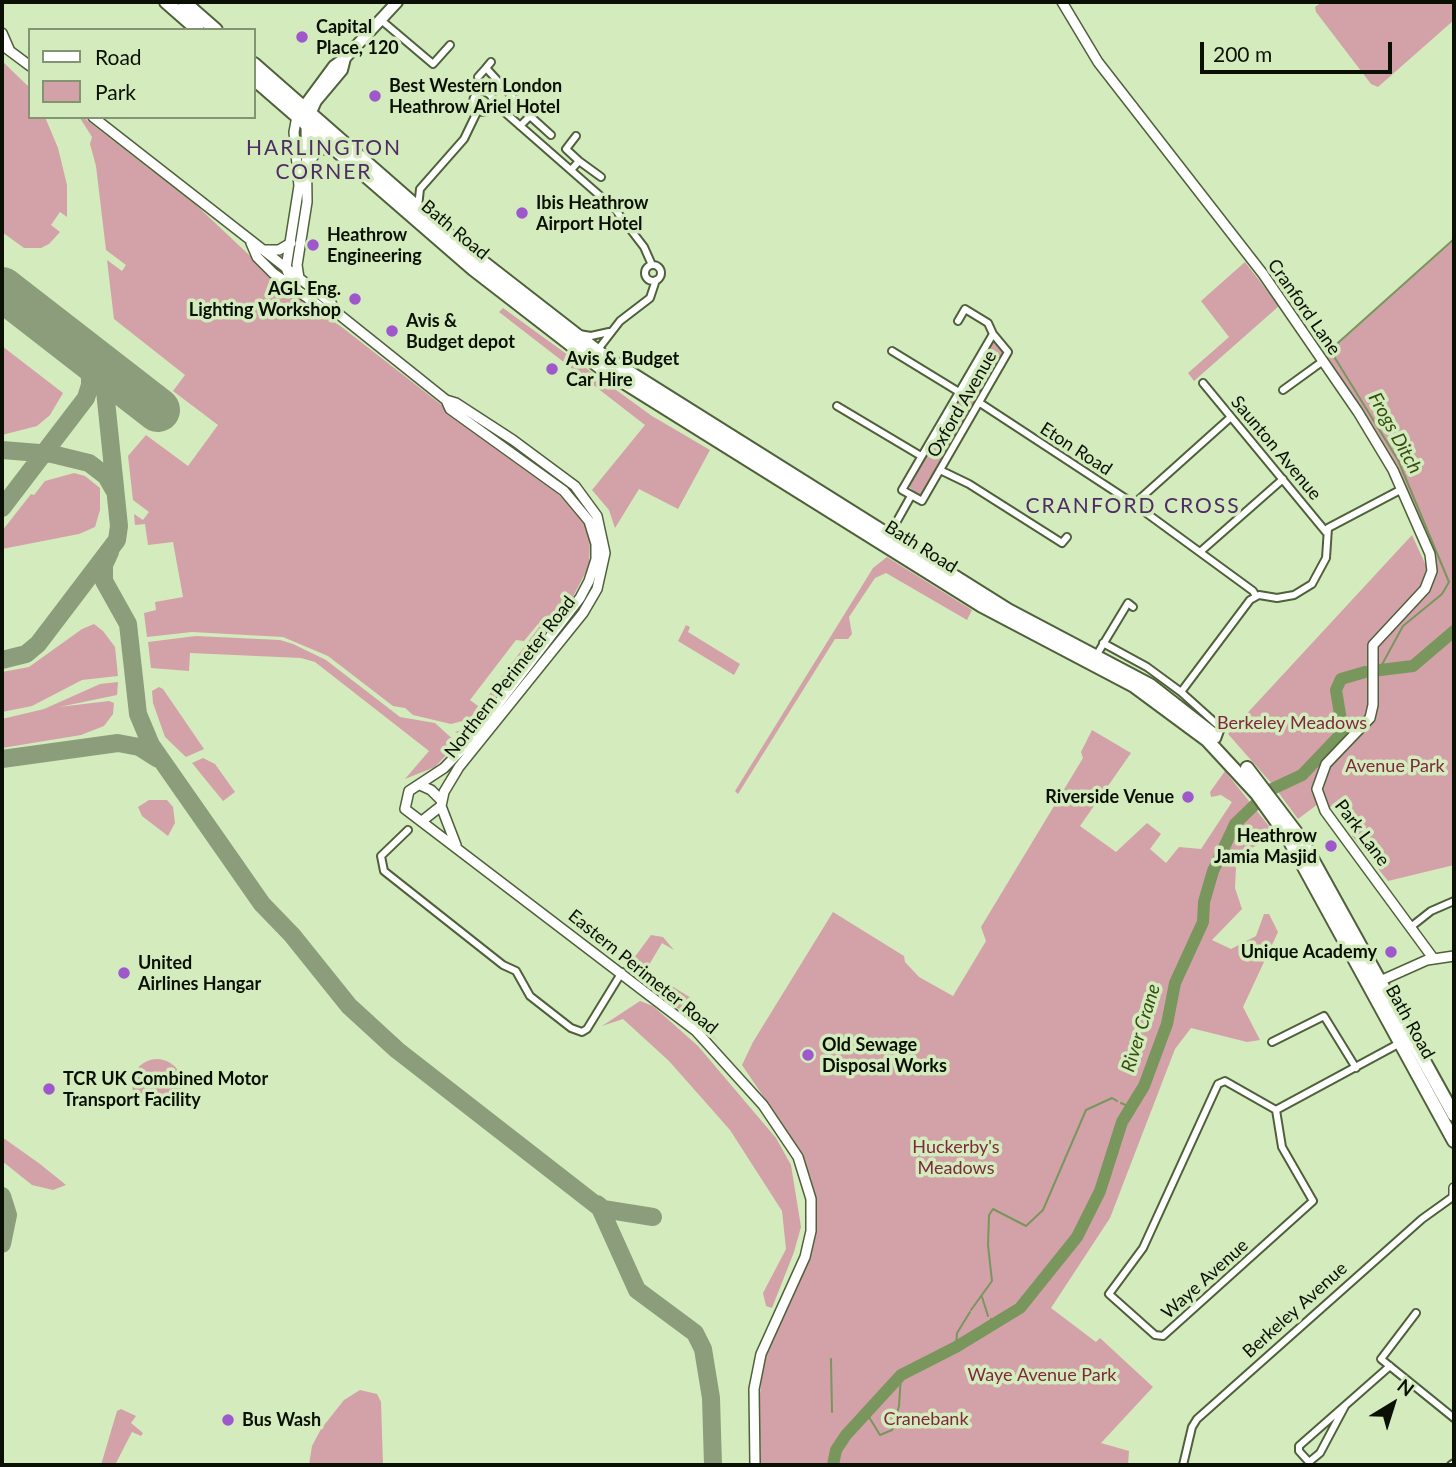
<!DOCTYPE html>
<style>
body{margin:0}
#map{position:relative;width:1456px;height:1467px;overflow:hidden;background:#d4ebbe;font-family:Lato,sans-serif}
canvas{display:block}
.frame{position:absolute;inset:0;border:4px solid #0a1104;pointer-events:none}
.legend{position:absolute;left:28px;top:28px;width:228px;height:91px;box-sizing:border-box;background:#d4ebbe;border:2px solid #839474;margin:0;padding:9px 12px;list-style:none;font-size:21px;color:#0a1104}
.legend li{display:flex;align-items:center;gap:14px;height:35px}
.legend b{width:35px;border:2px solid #839474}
.north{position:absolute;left:1358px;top:1369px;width:70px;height:70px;-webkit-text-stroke:5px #d4ebbe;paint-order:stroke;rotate:38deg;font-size:19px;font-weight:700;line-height:28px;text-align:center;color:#0a1104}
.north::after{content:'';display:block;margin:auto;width:24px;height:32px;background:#0a1104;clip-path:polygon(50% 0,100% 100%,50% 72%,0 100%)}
.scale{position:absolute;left:1200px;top:42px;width:192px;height:32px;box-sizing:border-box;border:4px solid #0a1104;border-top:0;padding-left:9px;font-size:21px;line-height:24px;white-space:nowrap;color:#0a1104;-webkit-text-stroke:5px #d4ebbe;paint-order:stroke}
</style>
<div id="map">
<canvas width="1456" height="1467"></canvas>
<div class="frame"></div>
<ul class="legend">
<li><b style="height:9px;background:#fff"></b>Road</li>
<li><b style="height:19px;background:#d2a2a8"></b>Park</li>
</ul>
<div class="north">N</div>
<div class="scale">200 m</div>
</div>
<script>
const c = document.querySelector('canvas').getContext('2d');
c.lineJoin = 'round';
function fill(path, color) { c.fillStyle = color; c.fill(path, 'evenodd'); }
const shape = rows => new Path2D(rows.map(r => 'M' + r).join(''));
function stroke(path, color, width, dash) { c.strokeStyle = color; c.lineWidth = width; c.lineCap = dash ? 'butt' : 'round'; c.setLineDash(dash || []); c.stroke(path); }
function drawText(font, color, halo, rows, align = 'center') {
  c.font = font + ' Lato,sans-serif'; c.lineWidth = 7; c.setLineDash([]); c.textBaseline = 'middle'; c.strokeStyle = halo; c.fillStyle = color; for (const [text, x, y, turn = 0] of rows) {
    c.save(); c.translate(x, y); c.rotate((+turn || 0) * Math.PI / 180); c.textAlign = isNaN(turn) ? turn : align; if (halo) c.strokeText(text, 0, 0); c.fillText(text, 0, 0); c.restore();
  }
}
fill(shape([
 [1322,2,1454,2,1454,20,1378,87,1371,84,1316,12,1315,7],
 [2,61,30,88,30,117,45,117,58,148,67,185,67,217,60,212,51,225,60,232,49,244,41,248,24,248,2,232],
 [80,118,84,118,195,204,282,286,343,328,493,445,544,480,582,517,590,540,589,566,566,610,468,737,455,732,465,729,478,715,493,688,540,626,538,624,524,641,516,640,470,700,478,706,470,719,451,724,413,715,405,708,393,706,328,656,283,637,192,632,147,637,144,613,156,610,155,602,183,597,173,542,148,545,145,524,135,525,134,514,143,520,149,512,133,500,128,456,146,435,188,466,218,425,173,391,185,375,114,319,107,260,122,271,126,265,106,250,96,166,90,144,92,137],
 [1454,240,1454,865,1388,881,1352,836,1350,805,1329,807,1318,804,1298,819,1273,785,1228,734,1412,535,1428,570,1422,588,1371,643,1381,643,1426,592,1435,570,1369,424,1324,354],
 [1245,262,1279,306,1194,381,1188,373,1229,337,1201,301],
 [503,308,652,416,710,450,678,509,639,489,615,528,609,510,592,490,645,425,499,312],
 [993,341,1004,354,920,496,908,486],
 [2,346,63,393,50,415,37,426,2,435],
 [74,473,85,476,100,488,100,510,95,527,79,534,2,549,2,531,31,494,34,495,45,481],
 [887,557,972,610,967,620,886,573,875,578,849,617,852,634,848,639,835,639,738,794,735,791,873,568],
 [94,624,103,631,115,647,118,676,82,680,32,706,2,712,2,672,29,667,82,629],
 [686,625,690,627,688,632,740,664,734,675,678,641],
 [196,636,280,640,293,644,326,660,400,717,435,723,457,743,435,767,405,779,429,751,315,662,301,658,190,653,189,671,151,668,148,642],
 [118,682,117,695,59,707,109,701,114,703,113,714,104,726,81,735,2,748,2,719,44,709,100,684],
 [159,687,163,689,204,749,186,757,165,737,153,703,152,691],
 [1092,730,1131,753,1080,826,1116,852,1147,823,1161,834,1150,849,1166,863,1179,847,1201,849,1232,802,1221,795,1211,797,1210,792,1225,771,1276,835,1231,859,1236,868,1235,888,1242,909,1212,940,1231,949,1256,936,1264,914,1269,914,1278,932,1243,1007,1260,1040,1247,1042,1191,1028,1175,1049,1110,1218,1051,1308,1096,1342,1100,1338,1153,1387,1101,1443,1129,1451,1128,1465,761,1465,759,1403,763,1366,768,1346,810,1256,816,1227,816,1201,811,1178,795,1143,742,1065,753,1042,833,912,904,956,905,962,919,977,953,996,986,941,981,927,1083,758,1081,752],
 [203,758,215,764,235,792,223,801,192,763],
 [149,800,167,800,173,807,175,823,168,836,142,816,138,807],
 [651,935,663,937,674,950,662,943,646,970,696,1001,689,1013,718,1041,638,976,632,967,634,958],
 [640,1001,653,1006,698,1046,776,1138,791,1165,801,1227,794,1252,772,1308,766,1306,763,1293,786,1249,782,1211,730,1130,669,1061,623,1019,602,1026],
 '132 1084a25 25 0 1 1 50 0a25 25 0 1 1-50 0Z',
 [2,1137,40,1164,66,1185,53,1190,32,1185,2,1161],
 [360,1390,377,1394,381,1402,383,1465,309,1465,312,1446,321,1429,344,1400],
 [121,1409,136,1416,131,1423,143,1433,141,1436,132,1432,115,1465,101,1465,117,1411]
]), '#d2a2a8');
stroke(shape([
 [1379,670,1403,626,1442,594,1449,582,1398,460,1330,350,1454,239],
 [1121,1103,1130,1107],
 [982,1297,988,1316],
 [971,1310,992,1281,988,1245,989,1215,993,1209,1026,1226,1043,1210,1086,1110,1112,1098,1117,1101],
 [991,1319,993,1323],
 [956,1347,957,1333,970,1312],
 [831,1359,832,1412],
 [863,1415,869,1417,880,1435,892,1430,899,1406,901,1375]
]), '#79965c', 2);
stroke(shape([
 [1372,671,1413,666,1454,631],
 [833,1465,836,1450,846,1435,901,1375,956,1347,1020,1308,1077,1237,1100,1191,1122,1122,1144,1086,1167,1024,1175,983,1203,922,1204,902,1213,871,1235,824,1270,790,1302,775,1343,732,1336,690,1341,679,1365,672]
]), '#79965c', 12);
stroke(shape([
 [2,450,52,454,89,463,106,476,114,490],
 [2,508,86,398,90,385,90,370,79,349],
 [110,552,104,565,104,581,128,624,138,714,151,745,262,904,292,935,349,1006,397,1050,600,1208,637,1290,695,1333,703,1349,711,1398,713,1465],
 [2,660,26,654,38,644,117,540,119,526,104,381,92,359],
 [2,759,118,743,139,747,158,759],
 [2,1196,8,1215,2,1244],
 [597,1204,603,1209,653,1217]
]), '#8c9d7c', 18);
stroke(shape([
 [2,289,158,410]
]), '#8c9d7c', 44);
const street = shape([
 [381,20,433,64,450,45],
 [491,62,486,68,530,116,520,126],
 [478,77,486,68],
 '473 102a10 10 0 1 1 20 0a10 10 0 1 1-20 0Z',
 [493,102,614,208,644,247,652,265],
 [530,116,551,135],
 [579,161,601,177],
 [571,170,579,161,566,149,576,136],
 [418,207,420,189,464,139,478,110],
 '645 273a8 8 0 1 1 16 0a8 8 0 1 1-16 0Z',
 [958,321,965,309,988,323,993,334],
 [579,334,591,336,609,332],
 [993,334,1008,352,922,501,902,490,993,334],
 [892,351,959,392],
 [596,352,620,321,650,298,656,280],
 [1203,383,1326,532],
 [1283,390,1323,361],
 [980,403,1134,504,1253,591,1256,596],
 [837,406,921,456],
 [940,470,969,484,1062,543,1067,537],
 [1134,504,1231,417],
 [888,537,911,496],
 [1200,552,1283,479],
 [1103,643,1147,667,1181,692,1221,728,1217,739],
 [1096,656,1128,603,1133,607],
 [1181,692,1250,600,1259,595,1277,598,1294,595,1312,584,1326,558,1328,528,1402,489],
 [408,830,381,856,384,871,503,965,516,971,530,996,571,1028,582,1032,587,1029,622,972],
 [1412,926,1431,911,1454,901],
 [1272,1042,1324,1016,1356,1068],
 [1276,1110,1282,1147,1313,1201,1163,1336,1155,1335,1109,1294,1143,1248,1218,1084,1225,1081,1276,1110,1400,1043],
 [1416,1313,1381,1359,1454,1418],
 [1345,1406,1320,1453,1309,1462,1299,1451,1299,1446,1390,1366],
 [1183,1465,1192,1427,1197,1419,1422,1219,1454,1196],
 [1451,1465,1454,1463]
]);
const secondary = shape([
 [1062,2,1098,62,1263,274,1358,412,1393,470,1430,554,1432,571,1425,589,1373,645,1373,705,1370,718,1326,764,1317,789,1325,811,1433,958],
 [2,33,9,49],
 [2,45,30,66],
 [93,117,331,303,336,312,446,400,450,409,564,491,589,521,596,544,596,559,589,581,580,598,468,743,444,768,409,791,405,809,696,1031,763,1105,798,1157,811,1199,811,1231,805,1257,761,1354,754,1389,755,1465],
 [307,165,318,150,334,149],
 [251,243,257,257,273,273,326,311,336,312],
 [266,250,279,250,291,243],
 [299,278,297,265,307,202,306,124],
 [294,287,286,268,299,186,294,132,297,116],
 [420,785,431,790,441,800],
 [441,806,456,845],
 [422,821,441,806,444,792,459,767,583,613,597,589,605,553,597,516,575,486,513,440,456,403,446,400],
 [1380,981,1427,960,1454,956],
 [1454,1188,1454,1197]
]);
const primary = shape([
 [300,112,334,66,345,58,397,2],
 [307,121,316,101,342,70,345,58]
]);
const highway = shape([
 [166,2,198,30],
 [184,2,216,30],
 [254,64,457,242,605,357,1008,610,1150,685,1214,735],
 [254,79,473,269,601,368,982,606,1134,686,1207,740,1257,794,1287,836,1454,1141],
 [1247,768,1301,839,1454,1115]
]);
stroke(street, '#4e613a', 10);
stroke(secondary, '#4e613a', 12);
stroke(primary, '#4e613a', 14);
stroke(highway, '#4e613a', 16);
stroke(street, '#fff', 6);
stroke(secondary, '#fff', 9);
stroke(primary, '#fff', 10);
stroke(highway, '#fff', 12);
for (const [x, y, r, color] of [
 [302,37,7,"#9e58cc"],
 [375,96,7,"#9e58cc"],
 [522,213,7,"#9e58cc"],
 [313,245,7,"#9e58cc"],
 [355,299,7,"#9e58cc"],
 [392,331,7,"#9e58cc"],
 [552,369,7,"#9e58cc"],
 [1188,797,7,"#9e58cc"],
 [1331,846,7,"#9e58cc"],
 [1391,952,7,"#9e58cc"],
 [124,973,7,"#9e58cc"],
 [808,1055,7,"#9e58cc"],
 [49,1089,7,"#9e58cc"],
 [228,1420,7,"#9e58cc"]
]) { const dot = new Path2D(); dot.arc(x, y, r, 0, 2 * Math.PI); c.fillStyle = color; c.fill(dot); stroke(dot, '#d4ebbe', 2.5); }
drawText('bold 18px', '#0a1104', '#d4ebbe', [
 ["Capital",316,27],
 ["Place, 120",316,48],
 ["Best Western London",389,86],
 ["Heathrow Ariel Hotel",389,107],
 ["Ibis Heathrow",536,203],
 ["Airport Hotel",536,224],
 ["Heathrow",327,235],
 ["Engineering",327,256],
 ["AGL Eng.",341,289,"right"],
 ["Lighting Workshop",341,310,"right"],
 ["Avis &",406,321],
 ["Budget depot",406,342],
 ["Avis & Budget",566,359],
 ["Car Hire",566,380],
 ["Riverside Venue",1174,797,"right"],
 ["Heathrow",1317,836,"right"],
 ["Jamia Masjid",1317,857,"right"],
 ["Unique Academy",1377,952,"right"],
 ["United",138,963],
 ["Airlines Hangar",138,984],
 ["Old Sewage",822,1045],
 ["Disposal Works",822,1066],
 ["TCR UK Combined Motor",63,1079],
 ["Transport Facility",63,1100],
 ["Bus Wash",242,1420]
], 'left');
drawText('18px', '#0a1104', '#d4ebbe', [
 ["Bath Road",455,230,40],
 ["Cranford Lane",1304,307,55],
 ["Oxford Avenue",962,404,-60],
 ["Saunton Avenue",1276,448,50],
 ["Eton Road",1076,449,33],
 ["Bath Road",921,547,32],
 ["Northern Perimeter Road",510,677,-52],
 ["Park Lane",1362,833,53],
 ["Eastern Perimeter Road",643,972,39],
 ["Bath Road",1410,1022,61],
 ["Waye Avenue",1205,1279,-42],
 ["Berkeley Avenue",1295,1310,-42]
]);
drawText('18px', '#7e283c', '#d4ebbe', [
 ["Berkeley Meadows",1292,723],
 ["Avenue Park",1395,766],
 ["Huckerby's",956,1147],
 ["Meadows",956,1168],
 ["Waye Avenue Park",1042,1375],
 ["Cranebank",926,1419]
]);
drawText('italic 19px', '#334e0d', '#d4ebbe', [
 ["Frogs Ditch",1395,433,61],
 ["River Crane",1141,1028,-73]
]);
c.letterSpacing = '2px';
drawText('21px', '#4e2c64', '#d4ebbe', [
 ["HARLINGTON",324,148],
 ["CORNER",324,172],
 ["CRANFORD CROSS",1133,506]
]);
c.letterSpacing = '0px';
</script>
